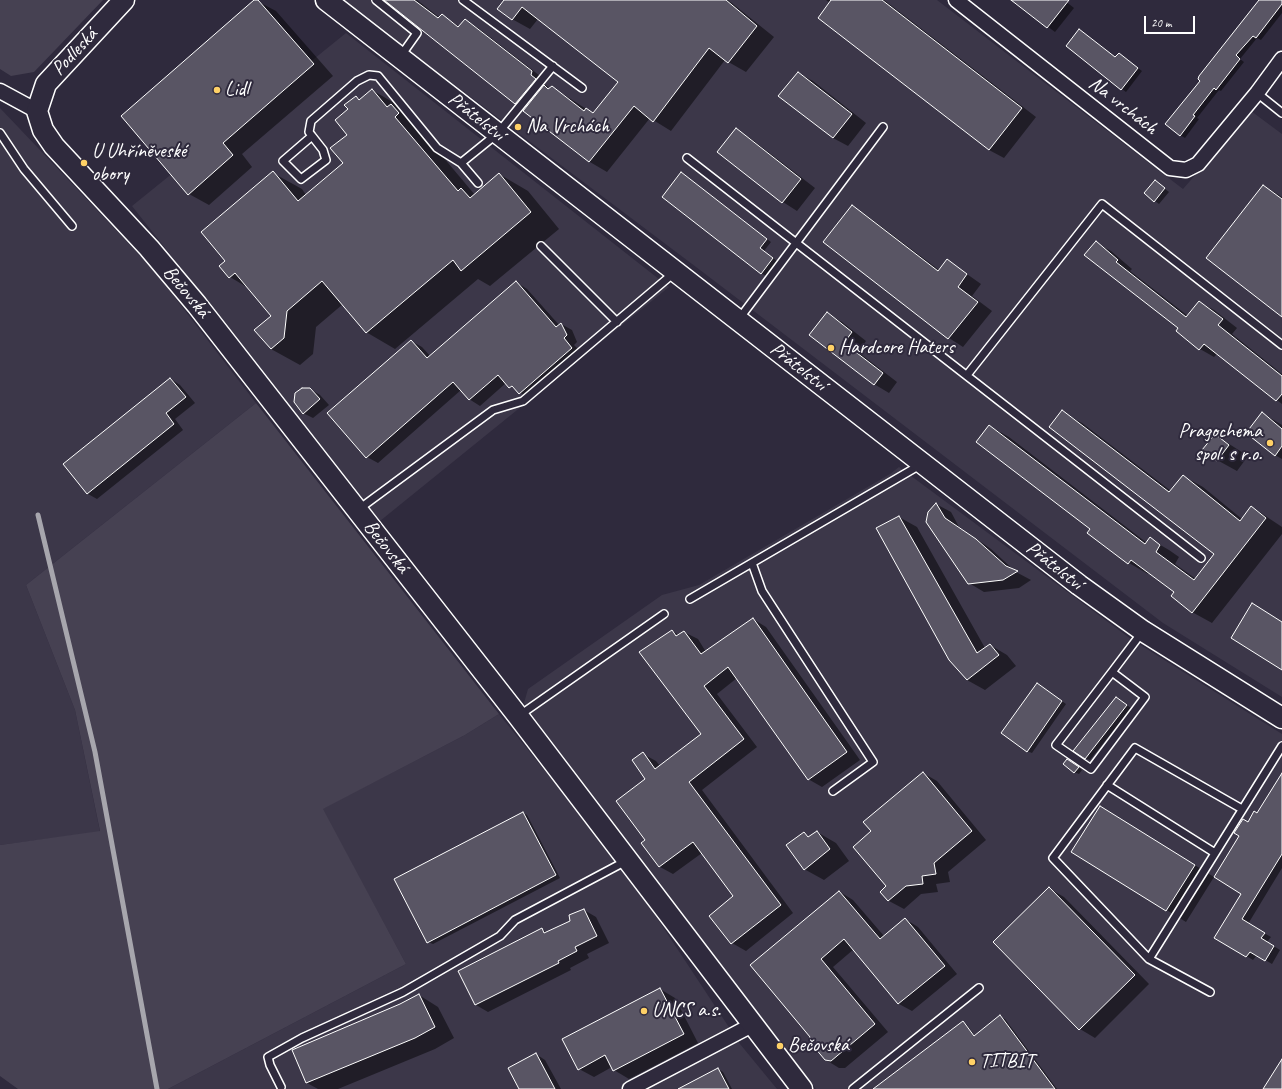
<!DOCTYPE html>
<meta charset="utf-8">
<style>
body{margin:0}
#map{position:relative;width:1282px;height:1089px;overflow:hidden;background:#2f2a3d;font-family:Caveat,sans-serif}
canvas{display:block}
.scale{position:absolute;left:1144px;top:16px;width:51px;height:18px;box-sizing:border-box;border:2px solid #fff;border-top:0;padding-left:5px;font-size:12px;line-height:14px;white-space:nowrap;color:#fff;-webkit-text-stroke:3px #2f2a3d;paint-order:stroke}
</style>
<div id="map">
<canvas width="1282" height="1089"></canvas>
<div class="scale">20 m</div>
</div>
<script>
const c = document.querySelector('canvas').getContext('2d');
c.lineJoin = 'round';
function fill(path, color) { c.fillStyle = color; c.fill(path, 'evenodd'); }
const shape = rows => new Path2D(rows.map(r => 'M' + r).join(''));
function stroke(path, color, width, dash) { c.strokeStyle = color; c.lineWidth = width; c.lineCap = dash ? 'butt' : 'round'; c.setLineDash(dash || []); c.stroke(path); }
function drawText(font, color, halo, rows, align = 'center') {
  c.font = font + ' Caveat,sans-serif'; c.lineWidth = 4; c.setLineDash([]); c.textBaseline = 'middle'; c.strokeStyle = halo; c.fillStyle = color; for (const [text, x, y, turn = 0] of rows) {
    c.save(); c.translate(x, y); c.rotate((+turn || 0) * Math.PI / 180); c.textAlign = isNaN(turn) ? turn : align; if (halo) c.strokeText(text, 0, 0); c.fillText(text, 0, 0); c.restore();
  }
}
fill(shape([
 [342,0,937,0,1183,189,1251,111,1282,134,1282,697,1163,623,700,270],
 [346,33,669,287,380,521,132,206],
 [0,108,153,269,256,403,26,585,75,710,100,832,0,845],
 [899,467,1131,639,1282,734,1282,1089,816,1089,528,710,524,703,528,689,662,595,699,585,890,474],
 [499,714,626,871,740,1044,777,1089,168,1089,406,964,322,809,465,735]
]), '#3c3749');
fill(shape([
 [0,0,103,0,34,72,11,76,0,69],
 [256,403,499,714,465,735,323,809,406,964,168,1089,18,1089,0,1076,0,845,100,831,75,710,26,585]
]), '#464152');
fill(shape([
 [255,0,276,11,333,76,242,154,252,167,209,205,189,194],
 [384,0,417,0,440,18,442,15,460,27,465,20,478,28,544,79,543,83,548,87,547,88,549,89,552,87,594,114,620,81,538,19,530,29,512,19,505,0,728,0,774,37,746,72,725,60,671,131,650,118,607,172,590,162,524,110,525,109,516,104],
 [826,0,884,0,1036,117,1004,158,989,150,819,18,830,3],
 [1012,0,1064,0,1074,8,1055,32],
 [1261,0,1282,0,1282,13,1261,40,1257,38,1240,59,1244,62,1221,91,1219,90,1197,118,1199,119,1185,138,1180,135,1202,81],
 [1080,30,1116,58,1123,57,1142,71,1126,92,1067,46],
 [798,73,813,81,866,123,848,146,833,138],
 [372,90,401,107,475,195,499,174,528,191,559,229,490,286,478,279,395,349,366,332,343,304,316,327,313,354,300,365,271,349,273,316,250,289,230,277,227,261,273,173,302,189,306,195,344,163,350,109,356,97,361,100],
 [736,130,750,138,815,188,797,211,783,202],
 [686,176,771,242,764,251,777,261,766,276,761,273],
 [1159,184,1169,192,1159,204,1145,193],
 [1264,186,1282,197,1282,315],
 [852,207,866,215,939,270,947,260,981,284,972,296,992,311,963,347,949,338,825,241],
 [1096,243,1111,251,1132,269,1130,271,1188,316,1199,302,1214,310,1237,328,1232,334,1282,374,1282,404,1218,353,1214,357,1200,349,1177,331,1179,328],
 [516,282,527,289,560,326,561,324,572,330,577,342,574,345,583,354,531,400,506,383,480,406,469,399,461,390,378,463,367,457,411,341,422,347,431,357],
 [827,314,842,322,866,341,858,352,897,382,889,393,874,384,811,334],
 [171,379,180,385,195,403,175,419,183,430,97,499,88,494],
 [310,389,320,395,329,405,313,418,303,413],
 [1062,412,1082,423,1171,491,1183,476,1203,487,1242,519,1252,507,1282,527,1282,534,1212,623,1192,612,1175,592,1150,573,1148,574,1129,563,1088,533,1092,529,989,426,1009,437,1147,543,1150,539,1169,550,1179,557,1175,564,1196,579,1216,554],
 [1262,413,1282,425,1282,459,1275,455],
 [1215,435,1248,456,1237,471,1217,460],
 [936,504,951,512,959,527,991,549,1016,572,1031,580,1019,588,984,592,969,583],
 [899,517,917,527,985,648,990,645,1007,655,1016,666,985,690,967,680,878,529],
 [753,619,766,627,860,760,822,787,808,779,737,678,717,694,757,747,702,790,793,913,746,951,732,943,735,897,702,853,673,874,660,867,642,843,647,840,647,780,643,754,656,761,660,766,702,735,672,631,679,635,684,632,698,639,706,652],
 [1042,687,1066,704,1032,753,1027,751],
 [1121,701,1131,708,1090,760,1085,758],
 [1072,763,1082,770,1079,774,1074,772],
 [923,773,937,781,986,840,948,872,950,882,936,884,938,892,921,894,904,909,889,901,881,892,888,886,873,832],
 [1282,791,1282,868,1248,924,1271,937,1267,942,1280,950,1272,964,1257,955,1253,960,1215,937,1242,894,1248,823],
 [1101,807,1214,877,1186,922,1073,852],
 [523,813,527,815,560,878,433,944,428,942],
 [817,832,836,843,849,861,824,880,804,869,804,834,810,837],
 [1050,889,1064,897,1149,984,1095,1038,1080,1029,995,942],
 [840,892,853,900,884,936,905,919,918,927,957,974,912,1011,899,1004,854,949,833,967,888,1032,845,1068,839,1068,826,1060,811,1037,752,965],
 [584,910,596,917,609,943,587,954,589,958,570,968,571,970,488,1012,476,1005,542,929,548,933,571,922],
 [660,989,675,998,698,1043,629,1079,614,1070,612,1067,594,1077,579,1069],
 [419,995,438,1007,454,1038,435,1049,338,1089,318,1089,307,1083,400,1005],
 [1000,1017,1005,1019,1057,1089,874,1089,963,1022,967,1025,975,1036],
 [536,1054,545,1060,561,1089,520,1089],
 [718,1069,723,1072,732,1089,680,1089]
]), '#0007');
stroke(shape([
 [38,515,95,752,157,1089]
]), '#a7a6ad', 5);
const building = shape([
 [254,0,258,0,314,64,223,143,233,155,188,195,121,116,254,0],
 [384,0,414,0,438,18,442,14,458,27,465,19,532,71,531,75,536,79,515,104,384,0],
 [504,0,726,0,757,26,728,63,709,48,653,122,634,106,589,162,523,111,544,85,548,89,552,86,584,111,586,108,593,113,618,82,522,7,512,20,497,9,504,0],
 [831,0,882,0,1022,108,989,150,818,18,831,0],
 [1011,0,1069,0,1047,28,1011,0],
 [1259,0,1282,0,1282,4,1256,38,1253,36,1236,55,1240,59,1216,90,1214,88,1193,115,1195,116,1180,136,1165,124,1200,81,1198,79,1199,76,1259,0],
 [1079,29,1115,57,1119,53,1138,68,1121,90,1066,46,1079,29],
 [798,72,852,114,833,138,778,96,798,72],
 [372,89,387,107,391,104,399,113,395,117,458,191,461,188,470,198,499,173,531,212,461,271,453,260,366,333,322,281,287,311,284,338,271,349,254,330,271,316,235,273,229,278,219,266,225,261,201,232,273,171,298,201,343,163,330,148,347,135,335,120,348,109,344,105,356,96,359,100,372,89],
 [736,128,801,179,782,203,717,152,736,128],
 [681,172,767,239,760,248,773,258,761,274,662,197,681,172],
 [1155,180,1165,188,1154,202,1144,193,1155,180],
 [1263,185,1282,199,1282,317,1206,258,1263,185],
 [852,205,938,271,947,259,967,274,958,287,978,302,948,339,823,242,852,205],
 [1096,241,1118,260,1116,262,1186,317,1199,301,1223,319,1218,325,1282,376,1282,394,1276,401,1204,344,1199,350,1176,331,1178,328,1084,255,1096,241],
 [516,281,556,327,561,323,567,335,564,338,572,348,519,394,512,386,509,388,498,375,469,400,453,382,366,458,327,413,411,340,427,358,516,281],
 [827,312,852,332,844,343,883,373,874,385,809,335,827,312],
 [170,378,186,397,166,413,174,424,87,494,63,464,170,378],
 [302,388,310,388,320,399,303,414,294,402,295,393,302,388],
 [1062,410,1169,492,1183,475,1240,521,1251,506,1266,518,1192,613,1171,596,1174,592,1131,560,1128,564,1087,533,1090,529,976,442,989,425,1145,544,1150,537,1160,545,1156,552,1194,580,1214,554,1049,427,1062,410],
 [1262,412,1282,429,1282,446,1275,456,1246,433,1262,412],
 [1215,434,1229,445,1217,461,1202,450,1215,434],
 [936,503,945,518,976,539,1006,566,1018,571,1003,580,968,584,926,522,928,512,936,503],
 [899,516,977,653,990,644,999,655,967,680,949,660,876,528,899,516],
 [1252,603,1282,622,1282,670,1231,638,1252,603],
 [753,618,847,752,808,780,728,667,704,686,744,739,689,782,781,905,731,944,709,916,733,896,693,842,659,867,641,843,645,840,616,801,645,779,632,760,643,752,655,769,701,734,639,652,672,630,676,636,684,631,701,654,753,618],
 [1037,683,1062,701,1027,752,1001,733,1037,683],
 [1116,697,1127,705,1085,759,1073,751,1116,697],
 [1067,759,1079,767,1074,773,1063,764,1067,759],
 [923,772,972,831,934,863,936,874,922,876,923,884,906,886,888,901,880,892,886,886,853,847,871,831,863,822,923,772],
 [1282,773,1282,854,1242,919,1265,933,1261,938,1274,946,1265,961,1250,952,1246,957,1214,938,1241,894,1214,877,1239,836,1234,833,1243,819,1248,822,1254,811,1257,813,1282,773],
 [1100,806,1195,865,1166,911,1071,852,1100,806],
 [523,812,556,875,427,943,394,879,523,812],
 [817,831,830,849,804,870,786,845,804,832,808,837,817,831],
 [1049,887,1135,975,1079,1030,993,942,1049,887],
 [839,891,880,939,905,918,945,966,898,1004,844,939,821,959,875,1024,831,1061,825,1060,810,1042,810,1037,750,965,839,891],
 [584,909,597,936,575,947,577,951,558,961,559,963,475,1005,458,971,542,928,544,933,570,921,569,915,584,909],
 [660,988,684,1034,613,1071,605,1055,578,1070,562,1039,660,988],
 [419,994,435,1027,415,1038,306,1083,292,1050,400,1004,419,994],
 [1000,1015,1055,1089,873,1089,963,1021,974,1036,1000,1015],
 [536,1053,555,1089,519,1089,508,1068,536,1053],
 [1282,1059,1282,1089,1263,1089,1282,1059],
 [718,1068,729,1089,678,1089,718,1068]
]);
fill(building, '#595564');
stroke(building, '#fff', 1);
const lane = shape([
 [376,0,417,33,400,57],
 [463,0,582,88],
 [1257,93,1282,113],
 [0,133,24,169,72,226],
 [312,136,283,161,301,179,326,160,323,150,312,136,309,132,311,121,357,81,369,75,378,76,437,148,461,163,478,183],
 [687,158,1201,558],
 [461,163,498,133,553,66],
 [541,246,617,322],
 [739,319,883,127],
 [967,375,1102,204,1282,345],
 [359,509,493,410,523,401,675,272],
 [752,563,762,591,873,762,833,791],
 [690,599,920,465],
 [1112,672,1145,697,1091,769,1056,745,1112,672,1143,631],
 [520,715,664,614],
 [1107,785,1215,853],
 [1149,959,1282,746],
 [1210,992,1149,959,1053,858,1135,748,1242,809],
 [281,1087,270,1065,268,1057,302,1038,403,992,500,936,515,920,626,861],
 [853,1089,979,988]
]);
const street = shape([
 [956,0,1170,168,1186,170,1198,164,1257,93,1282,59],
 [0,91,37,111],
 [630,1089,754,1024]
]);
const secondary = shape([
 [124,0,46,84,37,111,43,130,54,146,149,248,197,305,518,716,802,1089],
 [326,0,1079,585,1143,631,1282,718]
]);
stroke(lane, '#fff', 10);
stroke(street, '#fff', 17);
stroke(secondary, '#fff', 23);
stroke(lane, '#2f2a3d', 7);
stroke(street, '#2f2a3d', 14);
stroke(secondary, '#2f2a3d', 20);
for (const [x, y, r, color] of [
 [217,90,4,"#ffd166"],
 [518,127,4,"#ffd166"],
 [84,163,4,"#ffd166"],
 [831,348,4,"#ffd166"],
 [1270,443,4,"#ffd166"],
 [644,1011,4,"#ffd166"],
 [780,1046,4,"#ffd166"],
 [972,1062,4,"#ffd166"]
]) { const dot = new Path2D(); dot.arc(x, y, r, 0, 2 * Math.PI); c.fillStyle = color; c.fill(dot); stroke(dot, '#2f2a3d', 1.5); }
drawText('20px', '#fff', '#2f2a3d', [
 ["Podleská",75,52,-47],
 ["Na vrchách",1123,106,38],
 ["Přátelství",476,117,38],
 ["Bečovská",186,292,50],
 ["Přátelství",798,367,38],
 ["Bečovská",386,547,52],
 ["Přátelství",1054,566,38]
]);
drawText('20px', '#fff', '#2f2a3d', [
 ["Lidl",225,90],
 ["Na Vrchách",526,127],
 ["U Uhříněveské",92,152],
 ["obory",92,175],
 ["Hardcore Haters",839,348],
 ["Pragochema",1262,432,"right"],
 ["spol. s r.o.",1262,455,"right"],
 ["UNCS a.s.",652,1011],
 ["Bečovská",788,1046],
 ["TITBIT",980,1062]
], 'left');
</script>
